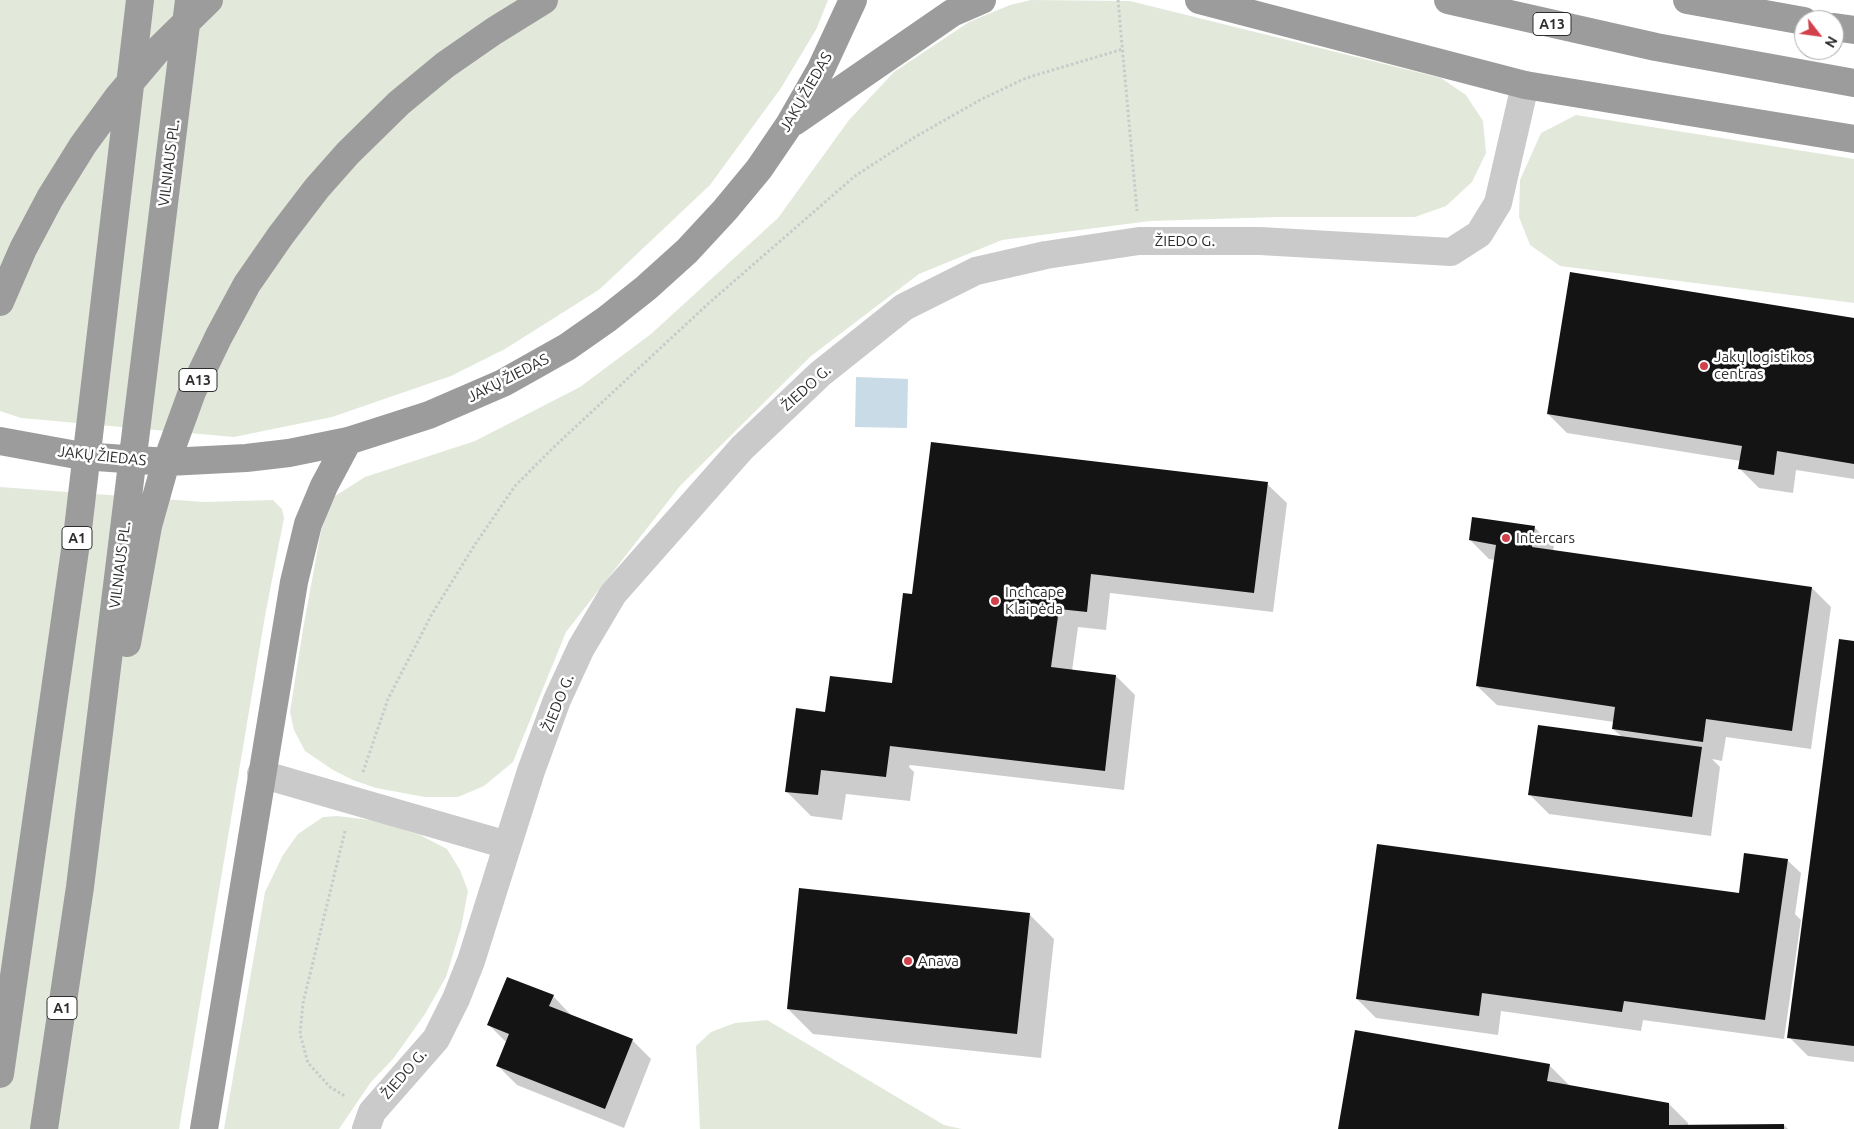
<!DOCTYPE html>
<meta charset="utf-8">
<style>
body{margin:0}
#map{position:relative;width:1854px;height:1129px;overflow:hidden;background:#fff;font-family:Ubuntu,sans-serif}
canvas{display:block}
.north{position:absolute;left:1794px;top:10px;width:50px;height:50px;box-sizing:border-box;background:#fff;border:1px solid #ababab;border-radius:50%;rotate:120deg;font-size:14px;font-weight:700;line-height:20px;text-align:center;color:#2d2d2d}
.north::after{content:'';display:block;margin:auto;width:18px;height:22px;background:#d2404a;clip-path:polygon(50% 0,100% 100%,50% 72%,0 100%)}
</style>
<div id="map">
<canvas width="1854" height="1129"></canvas>
<div class="north">N</div>
</div>
<script>
const c = document.querySelector('canvas').getContext('2d');
c.lineJoin = 'round';
function fill(path, color) { c.fillStyle = color; c.fill(path, 'evenodd'); }
const shape = rows => new Path2D(rows.map(r => 'M' + r).join(''));
function stroke(path, color, width, dash) { c.strokeStyle = color; c.lineWidth = width; c.lineCap = dash ? 'butt' : 'round'; c.setLineDash(dash || []); c.stroke(path); }
function drawText(font, color, halo, rows, align = 'center') {
  c.font = font + ' Ubuntu,sans-serif'; c.lineWidth = 5; c.setLineDash([]); c.textBaseline = 'middle'; c.strokeStyle = halo; c.fillStyle = color; for (const [text, x, y, turn = 0] of rows) {
    c.save(); c.translate(x, y); c.rotate((+turn || 0) * Math.PI / 180); c.textAlign = isNaN(turn) ? turn : align; if (halo) c.strokeText(text, 0, 0); c.fillText(text, 0, 0); c.restore();
  }
}
fill(shape([
 [0,0,828,0,817,28,781,88,710,185,600,289,505,349,451,376,332,417,234,437,21,418,0,411],
 [1031,0,1130,1,1441,78,1466,95,1483,121,1486,153,1472,182,1446,206,1415,217,1277,217,1150,221,1002,240,919,274,811,356,680,486,566,632,513,762,484,786,458,797,425,797,376,788,353,780,333,770,305,751,294,730,290,712,303,629,321,531,332,498,365,477,475,441,580,387,651,334,778,218,849,120,894,72,969,22,1010,5],
 [1576,115,1854,159,1854,303,1560,266,1530,245,1519,217,1520,180,1541,133],
 [0,487,204,502,273,500,282,509,284,518,265,616,179,1129,0,1129],
 [337,816,378,821,420,835,447,849,460,870,468,891,461,928,446,977,425,1014,393,1059,371,1082,339,1129,224,1129,265,892,283,855,298,834,323,817],
 [767,1020,944,1125,962,1129,700,1129,696,1046,711,1032,735,1023]
]), '#e2e9db');
fill(shape([
 [856,377,908,379,907,428,855,427]
]), '#c9dbe7');
fill(shape([
 [1854,319,1854,479,1796,470,1793,493,1759,488,1740,469,1741,461,1567,433,1548,414],
 [1267,484,1287,503,1273,612,1110,593,1106,630,1078,627,1072,671,1116,676,1135,695,1124,790,910,765,909,767,914,772,910,801,846,794,842,820,811,816,786,791,826,713,893,685,913,596],
 [1534,527,1554,546,1553,551,1812,588,1831,607,1811,749,1726,737,1722,761,1712,759,1720,767,1711,836,1549,814,1530,795,1622,737,1613,729,1614,722,1497,705,1477,686,1495,560,1489,559,1470,540],
 [1854,642,1854,1062,1808,1056,1789,1037],
 [1787,860,1801,873,1795,914,1801,920,1784,1039,1643,1020,1641,1031,1501,1011,1498,1035,1376,1018,1357,999,1743,895],
 [1029,914,1054,939,1041,1058,813,1034,788,1009],
 [553,996,572,1016,632,1040,651,1059,624,1128,517,1085,498,1066,507,1043,489,1025],
 [1549,1065,1571,1087,1669,1104,1688,1123,1688,1126,1784,1125,1788,1129,1339,1129]
]), '#0003');
fill(shape([
 [1570,272,1854,318,1854,464,1777,451,1774,475,1738,469,1742,446,1547,414],
 [931,442,1268,482,1254,593,1091,574,1087,612,1059,609,1051,667,1116,675,1105,771,890,746,886,777,821,770,818,795,785,792,796,708,825,712,830,676,892,683,903,593,912,594],
 [1472,517,1535,526,1532,547,1812,587,1792,731,1706,719,1703,742,1612,729,1615,707,1476,686,1496,545,1469,540],
 [1839,639,1854,641,1854,1046,1787,1038],
 [1538,725,1702,747,1692,817,1528,795],
 [1377,844,1739,893,1744,853,1788,859,1765,1020,1624,1001,1622,1012,1482,993,1479,1016,1356,999],
 [799,888,1030,913,1017,1034,787,1009],
 [507,977,554,995,549,1006,633,1039,605,1109,496,1066,509,1034,487,1025],
 [1355,1030,1550,1064,1547,1081,1669,1103,1669,1125,1784,1124,1784,1129,1338,1129]
]), '#141414');
stroke(shape([
 [1118,0,1137,211],
 [363,772,388,699,432,614,474,546,515,486,556,445,709,303,855,176,915,137,980,100,1026,78,1123,49],
 [345,831,303,1003,300,1034,308,1063,330,1087,345,1096]
]), '#cacaca', 3, [2.5, 2.5]);
stroke(shape([
 [261,774,507,845],
 [366,1129,372,1112,436,1039,456,999,471,961,531,771,557,700,581,648,613,594,742,448,820,374,904,307,976,271,1046,255,1139,241,1260,241,1451,252,1479,234,1498,203,1525,85]
]), '#cacaca', 28);
stroke(shape([
 [1199,0,1525,85,1854,139],
 [1448,0,1656,47,1854,83],
 [1687,0,1804,21],
 [1834,27,1854,30],
 [794,122,952,13,982,0],
 [0,302,23,249,50,198,83,145,118,97,156,52,209,0],
 [0,441,82,456,168,462,246,458,289,453,348,441,429,415,503,383,567,347,607,319,646,288,687,251,725,210,759,169,789,125,821,69,853,0],
 [127,643,148,526,164,469,192,392,219,336,247,284,281,235,317,188,348,153,399,103,445,65,494,31,544,0],
 [0,1074,78,529,140,0],
 [44,1129,80,887,189,0],
 [204,1129,294,582,308,524,324,486,348,441]
]), '#9c9c9c', 28);
for (const [x, y, r, color] of [
 [1704,366,5,"#d2404a"],
 [1506,538,5,"#d2404a"],
 [995,601,5,"#d2404a"],
 [908,961,5,"#d2404a"]
]) { const dot = new Path2D(); dot.arc(x, y, r, 0, 2 * Math.PI); c.fillStyle = color; c.fill(dot); stroke(dot, '#fff', 2); }
for (const [x, y, w] of [
 [1552,24,38],
 [198,380,38],
 [77,538,30],
 [62,1008,30]
]) { const box = new Path2D(); box.roundRect(x - w / 2, y - 11.5, w, 23, 4); c.fillStyle = '#fff'; c.fill(box); stroke(box, '#2d2d2d', 1); }
drawText('bold 14px', '#2d2d2d', null, [
 ["A13",1552,24],
 ["A13",198,380],
 ["A1",77,538],
 ["A1",62,1008]
]);
drawText('15px', '#2d2d2d', '#fff', [
 ["JAKŲ ŽIEDAS",806,92,-60],
 ["VILNIAUS PL.",169,163,-83],
 ["ŽIEDO G.",1185,241],
 ["JAKŲ ŽIEDAS",508,378,-27],
 ["ŽIEDO G.",806,388,-42],
 ["JAKŲ ŽIEDAS",102,456,6],
 ["VILNIAUS PL.",120,565,-83],
 ["ŽIEDO G.",558,703,-68],
 ["ŽIEDO G.",404,1074,-49]
]);
drawText('15px', '#2d2d2d', '#fff', [
 ["Jakų logistikos",1714,357],
 ["centras",1714,374],
 ["Intercars",1516,538],
 ["Inchcape",1005,592],
 ["Klaipėda",1005,609],
 ["Anava",918,961]
], 'left');
</script>
